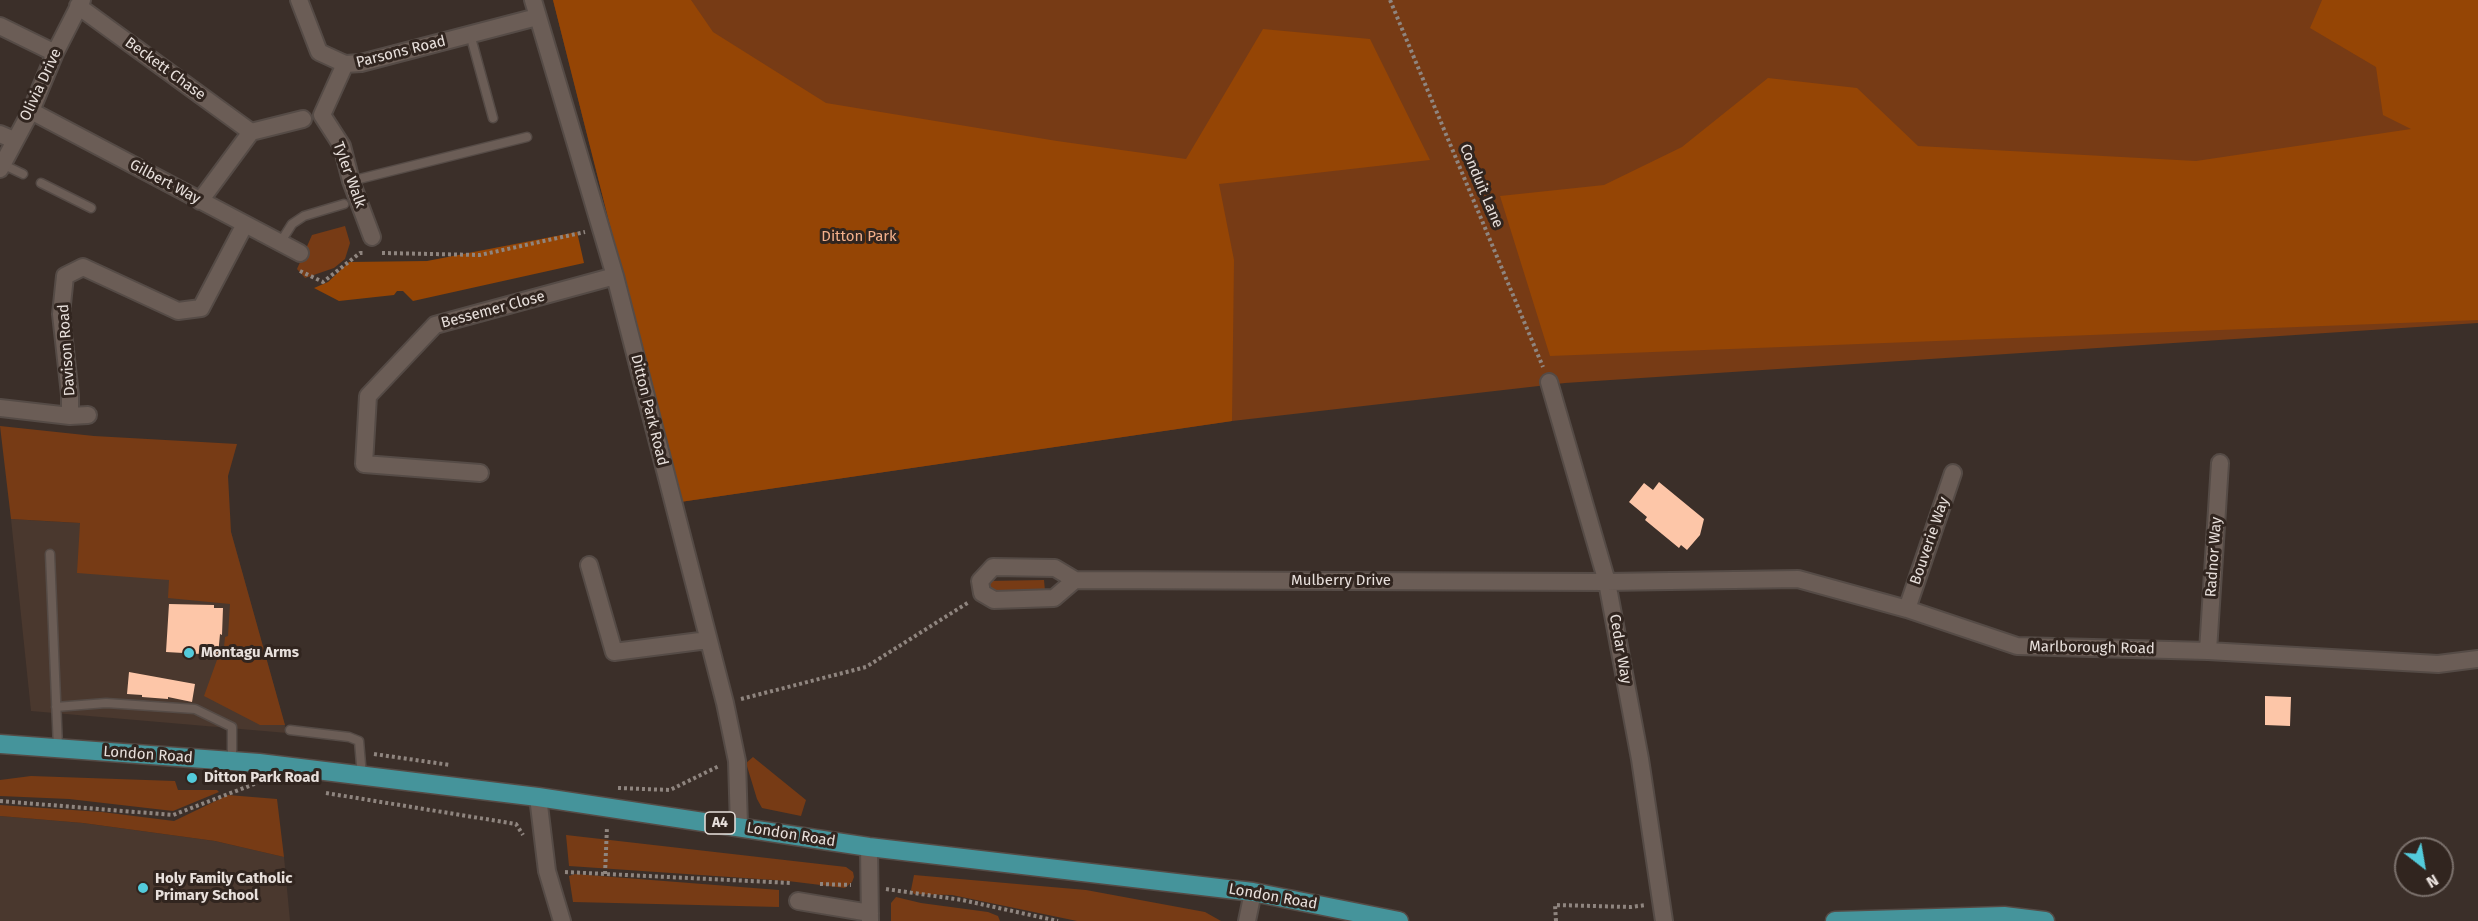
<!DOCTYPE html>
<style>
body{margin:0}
#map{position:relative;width:2478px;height:921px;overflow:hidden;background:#3b2f29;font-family:"Fira Sans",sans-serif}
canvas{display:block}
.north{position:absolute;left:2394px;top:837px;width:60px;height:60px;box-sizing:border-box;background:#31251f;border:2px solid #7a706b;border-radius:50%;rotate:149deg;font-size:16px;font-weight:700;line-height:24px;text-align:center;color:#e8e0dc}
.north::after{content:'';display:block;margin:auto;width:21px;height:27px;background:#53cbdb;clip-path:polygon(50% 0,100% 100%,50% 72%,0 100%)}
</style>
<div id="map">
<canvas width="2478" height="921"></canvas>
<div class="north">N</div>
</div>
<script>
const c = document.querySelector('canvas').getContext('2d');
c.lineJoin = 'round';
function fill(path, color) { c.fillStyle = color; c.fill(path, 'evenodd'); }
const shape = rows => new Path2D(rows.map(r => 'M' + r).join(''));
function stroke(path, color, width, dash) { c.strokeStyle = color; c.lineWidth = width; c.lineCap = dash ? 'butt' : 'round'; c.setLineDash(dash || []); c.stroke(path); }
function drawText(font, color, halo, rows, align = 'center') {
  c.font = font + ' "Fira Sans",sans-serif'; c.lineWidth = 6; c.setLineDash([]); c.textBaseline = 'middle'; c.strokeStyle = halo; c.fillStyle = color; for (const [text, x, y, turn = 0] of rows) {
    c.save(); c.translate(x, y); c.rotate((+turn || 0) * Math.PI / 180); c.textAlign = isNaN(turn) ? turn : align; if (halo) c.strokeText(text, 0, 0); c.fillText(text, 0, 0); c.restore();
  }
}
fill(shape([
 [11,519,231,532,287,733,31,711],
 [0,816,83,823,215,841,284,857,290,921,0,921]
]), '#4a382e');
fill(shape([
 [553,0,2478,0,2478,323,1565,383,1232,421,680,502],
 [345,226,350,243,345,259,334,268,305,278,297,269,312,235],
 [0,426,94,436,237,444,228,476,231,532,285,725,260,725,204,696,218,657,223,657,225,637,228,636,230,604,168,598,169,580,77,573,80,523,11,519],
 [1044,580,1045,591,989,591,988,581],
 [753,757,806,800,801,816,762,808,757,799,746,763],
 [31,776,175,781,178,790,217,790,219,792,173,811,69,799,0,796,0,780],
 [228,795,277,799,284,857,215,841,83,823,0,816,0,805,102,812,174,821],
 [566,835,846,867,853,872,854,877,852,882,845,888,788,881,569,866],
 [575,874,779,890,779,907,573,902,569,876],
 [914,875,1086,890,1205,912,1221,921,1077,921,952,895,914,894,911,890],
 [896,897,921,903,988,912,998,916,1000,921,891,921,891,903]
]), '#773b15');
fill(shape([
 [553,0,691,0,713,32,826,103,1057,141,1186,159,1263,29,1370,39,1430,160,1219,184,1234,260,1232,421,680,502],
 [2322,0,2478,0,2478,320,1550,356,1500,196,1604,185,1682,147,1768,78,1857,88,1918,146,2196,161,2411,129,2383,115,2376,67,2310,28],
 [577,232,584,263,413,301,403,291,397,291,394,295,339,301,314,288,328,282,349,262,427,261]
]), '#954505');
fill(shape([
 [1659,482,1704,519,1700,535,1687,550,1681,545,1679,548,1645,520,1647,517,1629,502,1644,483,1653,490],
 [169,604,214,605,214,608,223,608,222,635,220,634,218,655,166,652],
 [129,672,195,684,192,702,168,697,168,699,142,697,142,695,127,694],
 [2265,696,2291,697,2290,726,2265,725]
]), '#fdc6a8');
const lane = shape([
 [470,34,493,118],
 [2,164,23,174],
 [351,181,527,137],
 [41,183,91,208],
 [280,243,292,224,304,216,344,204],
 [50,554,58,748],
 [56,707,106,703,195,709,232,727,232,761],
 [290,730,349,737,359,741,362,776]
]);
const street = shape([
 [299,0,319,52,345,64,361,63,537,17],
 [533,0,615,276,725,703,737,761,739,826],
 [78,6,251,132],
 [0,26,55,53],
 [345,64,322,115,342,146,351,181,372,237],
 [31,111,300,253],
 [0,134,14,140],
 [0,169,31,111,55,53,82,0],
 [200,201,251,132,303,119],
 [1549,382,1607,582,1640,759,1664,921],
 [0,408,70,416,88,415],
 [70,416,70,395,61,314,65,276,83,267,178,311,201,308,245,224],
 [480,473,364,464,368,396,435,325,615,276],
 [589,565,614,652,708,640],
 [1075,580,1055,568,993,567,980,581,982,593,994,600,1054,598,1075,580,1607,582,1798,579,1907,609,2017,646,2208,651,2438,664,2478,659],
 [1907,609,1953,473],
 [2208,651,2220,463],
 [538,797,547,871,562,921],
 [869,847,870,921],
 [798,901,870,913],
 [1247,921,1253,892]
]);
const primary = shape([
 [0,744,259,763,538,797,869,847,1253,892,1399,921],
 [1835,921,2004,916,2045,921]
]);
stroke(lane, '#554b46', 11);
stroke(street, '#554b46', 20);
stroke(primary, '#554b46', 21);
stroke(shape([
 [1390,0,1543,367],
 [382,253,480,255,585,232],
 [300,271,323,282,360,253,364,253],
 [741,699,866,667,969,602],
 [374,754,450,765],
 [618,788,670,790,719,766],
 [326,793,516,824,523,835],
 [0,801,173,815,257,783],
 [565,872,791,883],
 [605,874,607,827],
 [820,884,851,885],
 [886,889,962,900,1058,921],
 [1556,921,1555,905,1631,907,1646,905]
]), '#8f857f', 4, [3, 3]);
stroke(lane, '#6b5d56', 8);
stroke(street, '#6b5d56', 16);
stroke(primary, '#45949b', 18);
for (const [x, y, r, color] of [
 [189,653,6,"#53cbdb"],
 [192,778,6,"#53cbdb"],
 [143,888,6,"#53cbdb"]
]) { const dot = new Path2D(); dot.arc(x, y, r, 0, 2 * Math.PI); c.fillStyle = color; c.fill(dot); stroke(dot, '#31251f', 2); }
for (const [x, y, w] of [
 [720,823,30]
]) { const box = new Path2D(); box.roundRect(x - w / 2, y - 11, w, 22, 4.5); c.fillStyle = '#31251f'; c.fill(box); stroke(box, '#e8e0dc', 1.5); }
drawText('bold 14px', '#e8e0dc', null, [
 ["A4",720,823]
]);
drawText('15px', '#e8e0dc', '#31251f', [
 ["Parsons Road",401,52,-14],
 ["Beckett Chase",165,69,36],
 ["Olivia Drive",41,85,-65],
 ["Tyler Walk",349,175,70],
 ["Gilbert Way",165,182,28],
 ["Conduit Lane",1481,186,67],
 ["Bessemer Close",493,310,-15],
 ["Davison Road",67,350,-94],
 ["Ditton Park Road",649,410,76],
 ["Bouverie Way",1930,541,-71],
 ["Radnor Way",2214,557,-86],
 ["Mulberry Drive",1341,581],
 ["Marlborough Road",2092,648,1],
 ["Cedar Way",1620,649,80],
 ["London Road",148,755,4],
 ["London Road",791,835,9],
 ["London Road",1273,897,10]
]);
drawText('15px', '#f3b08b', '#31251f', [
 ["Ditton Park",859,237]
]);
drawText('bold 15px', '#e8e0dc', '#31251f', [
 ["Montagu Arms",201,653],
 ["Ditton Park Road",204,778],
 ["Holy Family Catholic",155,879],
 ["Primary School",155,896]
], 'left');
</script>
